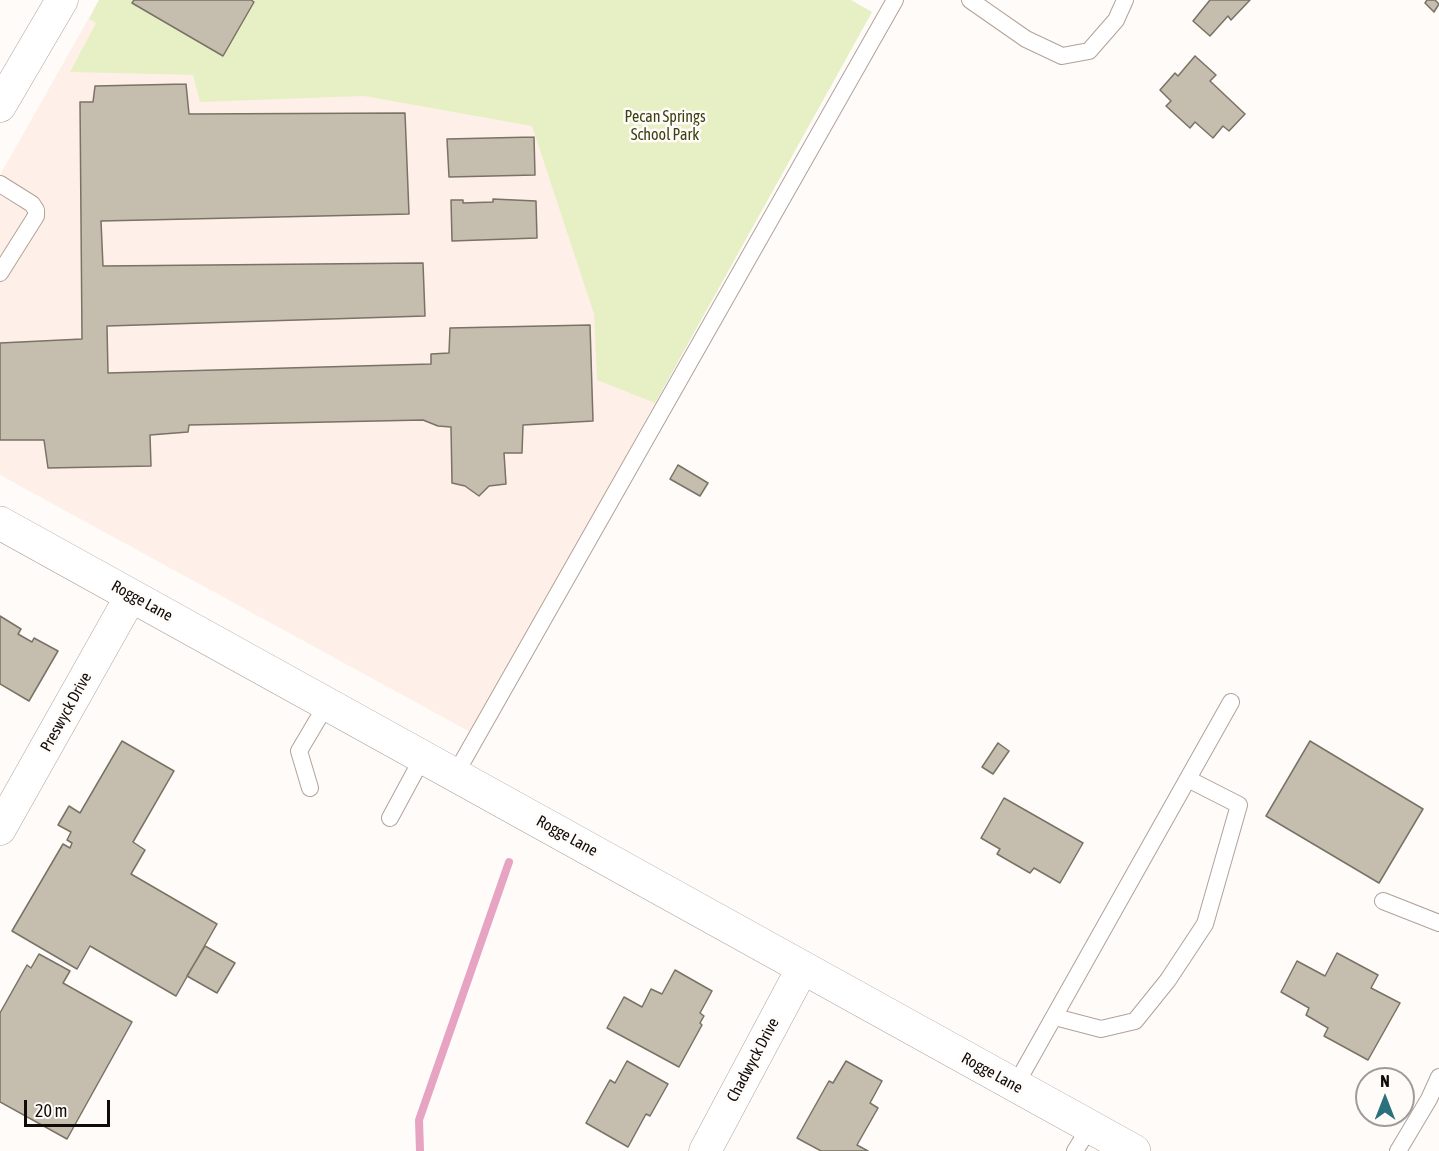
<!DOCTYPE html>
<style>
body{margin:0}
#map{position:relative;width:1439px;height:1151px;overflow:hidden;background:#fefbf9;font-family:"Asap Condensed",sans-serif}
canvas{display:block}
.north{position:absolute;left:1355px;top:1067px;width:60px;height:60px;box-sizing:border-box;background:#fefbf9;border:2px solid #9f9b99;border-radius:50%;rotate:0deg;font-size:16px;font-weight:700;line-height:24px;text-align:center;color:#100b08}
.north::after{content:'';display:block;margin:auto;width:21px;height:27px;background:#2a717d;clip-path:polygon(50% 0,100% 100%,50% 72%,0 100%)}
.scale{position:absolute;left:24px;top:1100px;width:86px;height:27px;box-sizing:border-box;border:3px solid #100b08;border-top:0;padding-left:8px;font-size:18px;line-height:21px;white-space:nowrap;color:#100b08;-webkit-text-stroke:4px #fefbf9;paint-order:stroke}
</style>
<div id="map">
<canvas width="1439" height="1151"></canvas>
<div class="north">N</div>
<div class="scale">20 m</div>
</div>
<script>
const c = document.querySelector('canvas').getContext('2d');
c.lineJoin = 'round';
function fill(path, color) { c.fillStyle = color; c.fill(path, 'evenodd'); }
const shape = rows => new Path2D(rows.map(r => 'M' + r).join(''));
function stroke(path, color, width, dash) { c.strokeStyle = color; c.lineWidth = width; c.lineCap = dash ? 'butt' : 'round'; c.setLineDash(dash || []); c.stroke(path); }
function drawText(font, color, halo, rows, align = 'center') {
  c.font = font + ' "Asap Condensed",sans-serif'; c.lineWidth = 5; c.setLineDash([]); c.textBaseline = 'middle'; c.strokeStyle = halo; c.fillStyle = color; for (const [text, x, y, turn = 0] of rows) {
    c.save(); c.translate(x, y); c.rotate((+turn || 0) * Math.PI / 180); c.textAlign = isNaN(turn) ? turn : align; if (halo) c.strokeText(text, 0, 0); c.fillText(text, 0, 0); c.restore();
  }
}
fill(shape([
 [99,0,851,0,872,12,472,733,0,475,0,175]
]), '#fef0e8');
fill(shape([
 [99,0,851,0,872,12,655,403,597,380,594,314,532,126,364,96,200,102,193,75,70,72,96,23,89,19]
]), '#e7f0c4');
stroke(shape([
 [420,1151,419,1120,509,862]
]), '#e6a3c2', 8);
const building = shape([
 [134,0,251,0,254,2,223,56,132,3,134,0],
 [1210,0,1250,0,1231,20,1228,16,1210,36,1193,21,1210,0],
 [1427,0,1435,0,1439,4,1434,12,1425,3,1427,0],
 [1195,56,1216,75,1210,81,1245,114,1229,131,1223,126,1213,138,1195,122,1190,128,1166,106,1171,101,1160,90,1175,73,1178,76,1195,56],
 [186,84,189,114,405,113,409,214,101,221,103,266,423,263,425,316,107,326,108,373,431,364,431,354,449,353,450,328,590,325,593,421,523,425,522,453,504,453,506,484,489,486,479,496,465,486,452,483,451,427,438,426,423,420,189,425,188,432,150,435,151,466,48,468,44,440,0,440,0,343,82,339,80,102,93,102,95,86,186,84],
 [534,137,535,175,449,177,447,139,534,137],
 [493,199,536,201,537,238,452,241,451,200,463,200,463,203,493,202,493,199],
 [678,465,708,483,700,496,670,479,678,465],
 [0,616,21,629,18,634,32,642,34,638,58,651,29,701,0,684,0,616],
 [122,741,174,771,133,842,145,850,131,874,217,924,176,996,90,946,77,969,12,931,63,844,70,848,72,843,67,840,71,832,58,825,69,806,80,813,122,741],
 [1310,741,1423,809,1379,883,1266,816,1310,741],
 [998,743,1009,751,993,774,982,767,998,743],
 [1004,798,1083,843,1060,883,1034,868,1030,873,997,854,1000,849,981,838,1004,798],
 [205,946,235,963,217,993,187,976,205,946],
 [1337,953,1378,975,1371,988,1400,1003,1368,1060,1324,1036,1328,1028,1306,1015,1309,1008,1281,992,1297,961,1325,976,1337,953],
 [39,954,70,971,63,983,132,1022,67,1139,0,1102,0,1013,27,965,31,968,39,954],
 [675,970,712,991,700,1013,704,1016,700,1023,702,1025,679,1067,607,1028,624,997,642,1007,651,989,662,994,675,970],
 [627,1061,668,1084,650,1116,646,1114,628,1147,586,1123,610,1080,615,1083,627,1061],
 [846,1061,882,1081,870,1103,878,1108,857,1145,868,1151,821,1151,797,1138,829,1081,833,1083,846,1061]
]);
fill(building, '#c5beaf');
stroke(building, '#797265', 1.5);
const service = shape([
 [970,0,1026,39,1062,56,1089,51,1116,20,1125,0],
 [0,184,32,204,36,210,36,216,0,273],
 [456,773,895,0],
 [310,788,299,751,328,702],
 [390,818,424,755],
 [1383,901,1439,923],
 [1055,1017,1101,1029,1135,1021,1168,980,1205,924,1239,805,1188,779],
 [1015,1086,1231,702],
 [1075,1151,1090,1127],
 [1398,1151,1429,1099,1439,1077]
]);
const minor = shape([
 [0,106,62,0],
 [0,829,131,596],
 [705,1151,802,969]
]);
const tertiary = shape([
 [0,523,1134,1151]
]);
stroke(service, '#b1a299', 18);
stroke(minor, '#b1a299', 33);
stroke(tertiary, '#b1a299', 34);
stroke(service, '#fff', 16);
stroke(minor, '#fff', 32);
stroke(tertiary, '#fff', 33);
drawText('16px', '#3a400e', '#fefbf9', [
 ["Pecan Springs",665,117],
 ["School Park",665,135]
]);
drawText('16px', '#100b08', '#fefbf9', [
 ["Rogge Lane",142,601,29],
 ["Preswyck Drive",66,712,-61],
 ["Rogge Lane",567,836,29],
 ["Chadwyck Drive",753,1060,-62],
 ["Rogge Lane",992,1073,29]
]);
</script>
